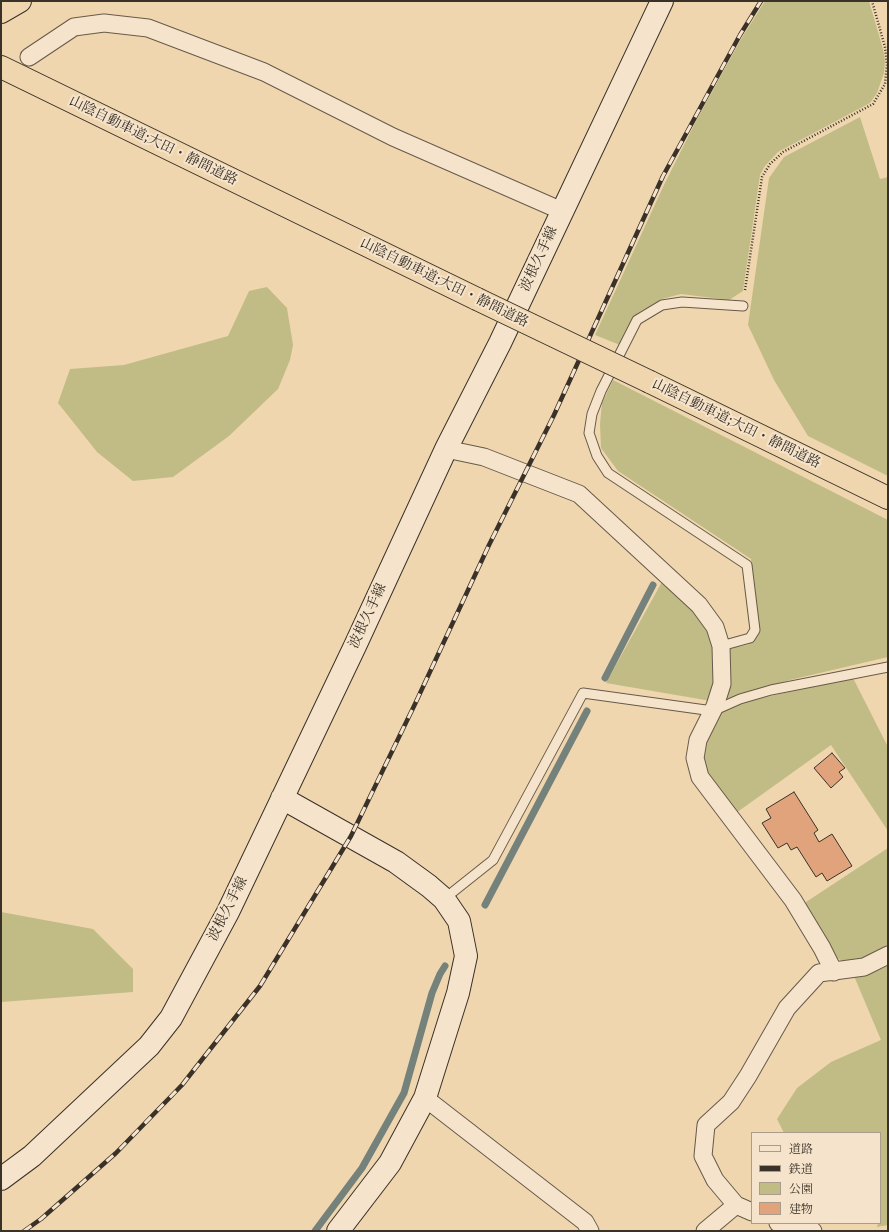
<!DOCTYPE html>
<meta charset="utf-8">
<style>
body{margin:0}
#map{position:relative;width:889px;height:1232px;overflow:hidden;background:#efd6af;font-family:"Gentium Book Plus","Noto Serif JP",serif}
canvas{display:block}
.frame{position:absolute;inset:0;border:2px solid #3a3128;pointer-events:none}
.legend{position:absolute;left:751px;top:1132px;width:130px;height:92px;box-sizing:border-box;background:#f5e4cb;border:1px solid #aa9c8a;margin:0;padding:5px 7px;list-style:none;font-size:12px;color:#3a3128}
.legend li{display:flex;align-items:center;gap:8px;height:20px}
.legend b{width:20px;border:1px solid #aa9c8a}
</style>
<div id="map">
<canvas width="889" height="1232"></canvas>
<div class="frame"></div>
<ul class="legend">
<li><b style="height:5px;background:#f5e4cb"></b>道路</li>
<li><b style="height:5px;background:#3a3128"></b>鉄道</li>
<li><b style="height:11px;background:#c1bc85"></b>公園</li>
<li><b style="height:11px;background:#e0a37c"></b>建物</li>
</ul>
</div>
<script>
const c = document.querySelector('canvas').getContext('2d');
c.lineJoin = 'round';
function fill(path, color) { c.fillStyle = color; c.fill(path, 'evenodd'); }
const shape = rows => new Path2D(rows.map(r => 'M' + r).join(''));
function stroke(path, color, width, dash) { c.strokeStyle = color; c.lineWidth = width; c.lineCap = dash ? 'butt' : 'round'; c.setLineDash(dash || []); c.stroke(path); }
function drawText(font, color, halo, rows, align = 'center') {
  c.font = font + ' "Gentium Book Plus","Noto Serif JP",serif'; c.lineWidth = 4; c.setLineDash([]); c.textBaseline = 'middle'; c.strokeStyle = halo; c.fillStyle = color; for (const [text, x, y, turn = 0] of rows) {
    c.save(); c.translate(x, y); c.rotate((+turn || 0) * Math.PI / 180); c.textAlign = isNaN(turn) ? turn : align; if (halo) c.strokeText(text, 0, 0); c.fillText(text, 0, 0); c.restore();
  }
}
fill(shape([
 [765,1,869,1,883,49,885,61,884,73,877,93,870,103,778,152,765,166,760,175,743,291,729,300,681,294,662,299,639,312,628,326,620,345,595,335,663,187,695,123,741,39],
 [860,117,880,179,888,177,888,476,808,436,774,380,748,325,769,178,784,157],
 [267,287,287,308,293,345,290,360,278,389,229,436,173,477,133,481,97,452,58,403,70,369,124,365,228,336,249,291],
 [613,380,888,520,888,657,790,680,727,699,727,649,747,645,753,642,757,635,751,559,618,471,601,448,600,424,602,403],
 [663,580,695,608,709,630,717,669,711,701,606,683],
 [853,678,888,747,888,831,831,745,736,813,714,787,699,754,721,712,748,701],
 [888,848,888,948,867,959,846,963,835,957,803,904],
 [1,912,93,929,133,969,133,992,1,1002],
 [888,964,888,1225,877,1227,878,1223,880,1223,880,1133,784,1133,777,1119,797,1088,831,1062,881,1040,854,976]
]), '#c1bc85');
stroke(shape([
 [605,678,653,585],
 [485,905,587,711],
 [315,1231,362,1168,404,1093,432,993,440,974,445,966]
]), '#75817b', 7);
const building = shape([
 [832,753,845,768,839,772,843,777,831,788,814,768,832,753],
 [794,792,818,830,814,833,819,842,832,834,852,866,827,881,822,873,816,877,797,847,791,850,787,843,778,848,762,823,771,818,766,809,794,792]
]);
fill(building, '#e0a37c');
stroke(building, '#3a3128', 1);
const lane = shape([
 [721,646,750,638,755,630,747,565,608,473,597,456,589,433,592,414,601,391,637,320,662,305,682,302,743,306],
 [444,899,493,860,583,693,713,711,740,699,771,690,888,667]
]);
const street = shape([
 [29,57,74,27,104,23,148,28,264,72,393,137,562,211],
 [446,449,484,457,579,494,699,605,715,627,721,646,722,684,715,706,698,740,695,758,700,777,793,900,822,948,834,972],
 [425,1098,585,1222,590,1231],
 [752,1212,736,1205,715,1180,703,1156,706,1125,731,1102,748,1076,787,1008,819,973,864,967,888,955],
 [778,1223,787,1227,813,1231],
 [705,1231,736,1205]
]);
const secondary = shape([
 [282,798,396,862,429,886,444,899,459,921,466,956,458,993,425,1098,390,1163,338,1231],
 [1,1179,32,1156,149,1046,171,1018,228,912,355,646,446,449,500,343,662,1]
]);
const highway = shape([
 [1,12,20,1],
 [1,67,477,299],
 [650,382,888,498]
]);
stroke(lane, '#675a4a', 11);
stroke(street, '#675a4a', 19);
stroke(secondary, '#3a3128', 24);
stroke(highway, '#3a3128', 24);
stroke(shape([
 [745,290,762,177,770,164,783,152,873,104,885,84,887,65,885,47,872,1]
]), '#3a3128', 2.5, [1, 2]);
stroke(lane, '#f5e4cb', 9);
stroke(street, '#f5e4cb', 17);
stroke(secondary, '#f5e4cb', 22);
stroke(highway, '#efd6af', 22);
const rail = shape([
 [24,1231,41,1219,116,1153,182,1085,260,986,351,836,415,704,489,545,554,415,663,176,740,35,761,1]
]);
stroke(rail, '#3a3128', 4.5);
stroke(rail, '#f5e4cb', 3, [9]);
const highwayBridge = shape([
 [477,299,650,382]
]);
stroke(highwayBridge, '#3a3128', 24, []);
stroke(highwayBridge, '#efd6af', 22);
drawText('14px', '#3a3128', '#f5e4cb', [
 ["山陰自動車道;大田・静間道路",153,141,26],
 ["波根久手線",539,259,-65],
 ["山陰自動車道;大田・静間道路",444,283,26],
 ["山陰自動車道;大田・静間道路",736,424,26],
 ["波根久手線",368,616,-65],
 ["波根久手線",228,909,-63]
]);
</script>
